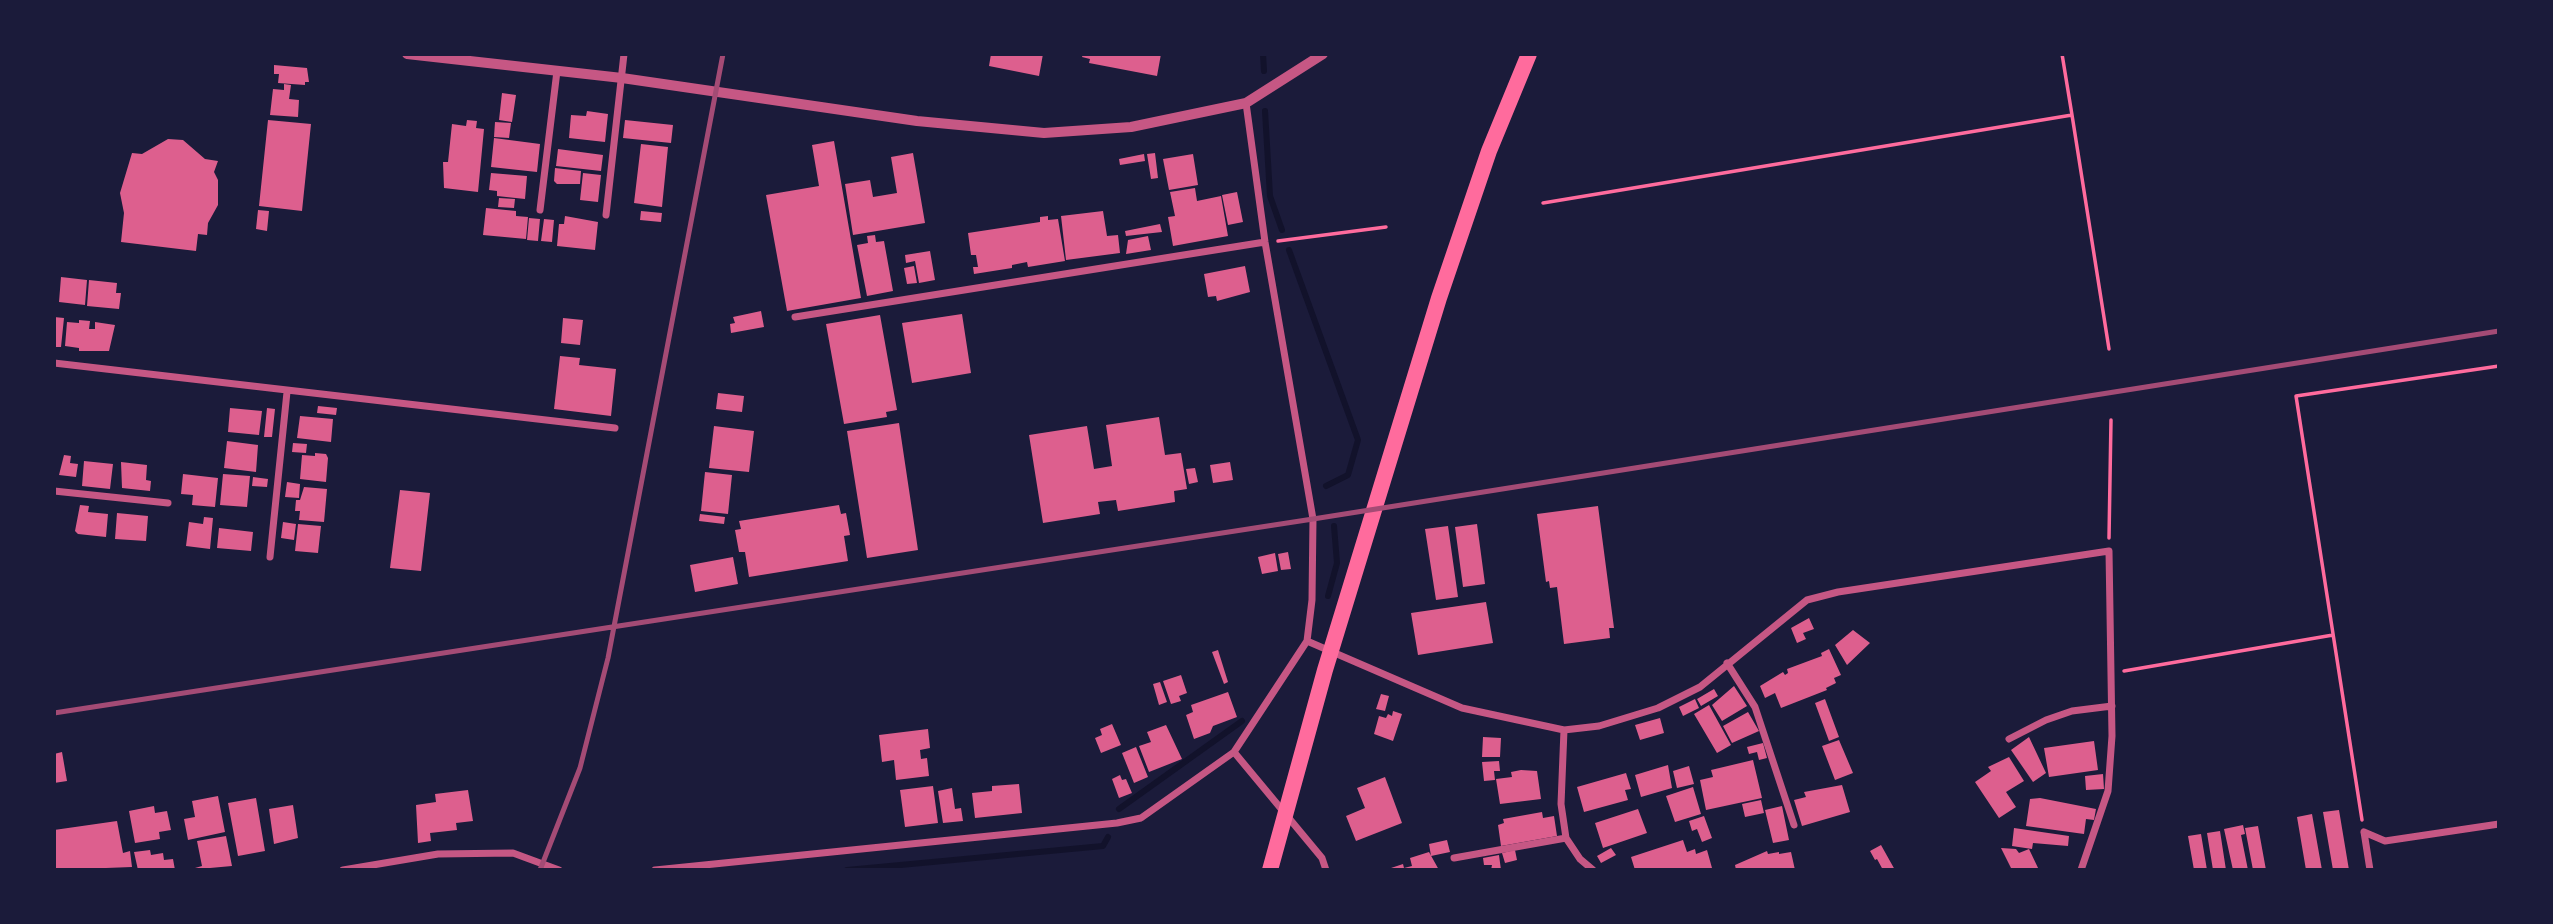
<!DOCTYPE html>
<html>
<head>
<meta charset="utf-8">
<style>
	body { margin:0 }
	#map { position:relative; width:2553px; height:924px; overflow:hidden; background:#1b1b3a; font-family:Rubik,sans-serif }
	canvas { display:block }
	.frame { position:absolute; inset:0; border:56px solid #1b1b3a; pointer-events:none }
</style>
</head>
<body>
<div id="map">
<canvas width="2553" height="924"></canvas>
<div class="frame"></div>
</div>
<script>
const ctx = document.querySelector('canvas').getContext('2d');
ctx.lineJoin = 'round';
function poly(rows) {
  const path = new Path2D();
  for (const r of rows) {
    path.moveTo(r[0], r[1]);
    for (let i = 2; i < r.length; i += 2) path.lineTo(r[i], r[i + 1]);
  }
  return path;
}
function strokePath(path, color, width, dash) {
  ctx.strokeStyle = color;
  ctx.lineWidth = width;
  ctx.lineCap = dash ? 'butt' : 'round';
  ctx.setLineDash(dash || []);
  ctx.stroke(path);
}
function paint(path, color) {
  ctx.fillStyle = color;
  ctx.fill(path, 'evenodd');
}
const stream = poly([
	[1263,54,1264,71],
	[1265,111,1270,196,1282,230],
	[1289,250,1358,440,1348,475,1326,486],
	[1328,596,1337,563,1334,526],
	[1119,809,1242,721],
	[847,870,1103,846,1108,837]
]);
const building = poly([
	[991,54,1043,54,1039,76,989,66],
	[1083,54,1161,54,1157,76,1089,63,1090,59,1082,57],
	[274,65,307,68,309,82,305,82,305,85,278,83,279,74,274,74],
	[284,84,291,85,289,99,299,100,298,117,270,115,273,89,284,90],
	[502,93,516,95,512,122,499,120],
	[587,111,608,114,605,142,569,138,571,115,586,116],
	[268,120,311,124,302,211,259,206],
	[467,120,477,121,476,128,484,129,478,192,444,188,443,162,448,162,452,124,466,126],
	[625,120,673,125,671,143,623,138],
	[495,122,511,123,509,138,494,137],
	[494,138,540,144,537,172,491,167],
	[168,139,183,140,205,159,218,161,214,172,218,180,218,205,208,223,207,235,198,234,196,251,121,242,124,213,120,193,132,153,142,154],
	[834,141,861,298,787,311,766,195,819,186,812,145],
	[641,144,668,147,662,207,634,203],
	[558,149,603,155,601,171,556,166],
	[913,153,925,223,853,235,845,184,870,180,873,197,897,193,891,157],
	[1155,153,1158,178,1151,179,1147,154],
	[1144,154,1145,161,1120,165,1119,159],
	[1193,154,1198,185,1169,190,1163,159],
	[555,168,581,171,580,184,557,184,554,181],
	[491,173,527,176,525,199,497,196,497,191,489,190],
	[583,173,601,175,598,202,580,200],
	[1195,188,1197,201,1221,196,1228,236,1173,246,1168,217,1175,216,1170,192],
	[1237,192,1243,222,1228,225,1222,195],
	[499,198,515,199,514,208,498,207],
	[486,208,516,211,516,216,528,217,526,239,483,235],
	[258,210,269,211,267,231,256,229],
	[641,211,662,213,661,222,640,220],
	[1103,211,1107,236,1118,235,1120,253,1066,260,1061,216],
	[565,216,598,222,595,250,557,246,559,224,564,224],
	[1048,216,1048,220,1058,219,1065,261,1028,267,1027,262,1012,265,1012,268,974,274,973,267,978,267,976,255,971,255,968,233,1040,222,1040,217],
	[529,218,540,219,538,241,527,240],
	[544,219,554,220,552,242,541,241],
	[1160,224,1162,232,1126,236,1125,231],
	[875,235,876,242,884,241,893,291,867,296,857,245,868,243,867,236],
	[1148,236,1151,250,1126,254,1128,240],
	[930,251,935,280,919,283,915,261,906,263,905,255],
	[914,266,917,283,907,284,904,268],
	[1245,266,1250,292,1217,301,1216,296,1208,297,1204,274],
	[61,277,87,280,85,305,59,302],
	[89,280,117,283,116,293,121,293,119,309,87,306],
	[761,311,764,327,731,333,730,324,735,323,733,317],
	[962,314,971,373,912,383,902,323],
	[880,315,897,410,886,412,887,417,844,424,826,324],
	[54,317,64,318,61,347,54,347],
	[563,318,583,320,580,345,561,343],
	[79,320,90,321,89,329,95,329,95,322,115,325,109,351,79,351,79,348,65,346,67,322,79,323],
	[560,356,580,358,579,365,616,369,611,416,554,409],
	[718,393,744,396,742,412,716,409],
	[318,406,337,408,336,415,317,413],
	[230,408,262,411,259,435,228,432],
	[267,408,275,409,272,437,264,437],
	[300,416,333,419,331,442,297,438],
	[1159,417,1165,455,1181,453,1187,489,1174,491,1175,502,1118,511,1116,500,1098,502,1100,514,1043,523,1029,435,1087,426,1094,469,1112,466,1106,425],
	[899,423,918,550,867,558,847,431],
	[714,426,754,431,749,472,709,468],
	[227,441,258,445,256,472,224,468],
	[293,443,307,444,306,453,292,452],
	[315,453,326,454,328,458,326,482,300,479,302,455,315,456],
	[64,455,71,456,70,463,78,464,76,477,59,475],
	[84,461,113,464,110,489,82,486],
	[121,462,147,465,146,480,151,481,150,491,122,488],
	[1230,462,1233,480,1213,483,1210,465],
	[1195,468,1198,482,1189,484,1186,469],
	[705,472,732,475,728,514,701,511],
	[183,474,218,478,215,507,192,505,193,495,181,494],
	[223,474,250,476,247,507,220,505],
	[253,477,268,479,267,487,252,486],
	[287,482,300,484,299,498,285,497],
	[304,487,327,489,324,522,299,520,300,511,295,511,296,500,300,500],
	[400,490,430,493,421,571,390,568],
	[80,505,89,506,88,512,108,514,106,537,78,534,75,531],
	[839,505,841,514,846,513,850,535,844,536,848,561,749,577,745,552,739,552,735,530,741,529,739,521],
	[1598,506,1614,628,1609,628,1610,638,1564,644,1557,587,1550,588,1549,581,1546,582,1537,514],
	[117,513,148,516,146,541,115,539],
	[700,514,725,517,724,524,699,521],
	[204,517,213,518,210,549,186,546,189,522,203,524],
	[283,522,296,524,294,540,281,538],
	[298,524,321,526,318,553,295,551],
	[1477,524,1485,584,1463,587,1455,527],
	[1448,526,1458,597,1436,600,1425,529],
	[219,528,253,532,251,551,217,548],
	[1288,552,1291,569,1281,570,1278,554],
	[1275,553,1278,571,1262,574,1258,557],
	[733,557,738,584,695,592,690,565],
	[1486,602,1493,643,1418,655,1411,613],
	[1809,618,1814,629,1803,633,1806,639,1797,643,1791,628],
	[1853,630,1870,643,1847,665,1835,645],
	[1829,649,1841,675,1834,678,1836,683,1826,688,1827,690,1781,708,1775,693,1765,698,1760,686,1783,672,1785,675,1788,673,1787,669,1822,656,1821,653],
	[1218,650,1228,682,1224,684,1212,652],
	[1181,675,1187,693,1179,696,1181,701,1171,704,1163,681],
	[1160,682,1167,702,1159,705,1153,684],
	[1734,686,1747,706,1722,721,1712,705],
	[1714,689,1718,696,1701,706,1697,699],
	[1228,692,1237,717,1213,726,1210,733,1194,739,1186,715,1193,712,1191,705],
	[1381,694,1389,696,1385,711,1376,709],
	[1695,699,1699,708,1683,716,1679,707],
	[1825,699,1839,737,1829,741,1815,703],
	[1709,705,1731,745,1717,753,1694,714],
	[1393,711,1402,714,1393,741,1374,734,1379,716,1386,718,1388,714,1392,716],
	[1748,712,1759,731,1732,743,1723,726],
	[1660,718,1664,733,1640,740,1635,725],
	[1112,724,1121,745,1101,753,1095,738,1102,735,1100,729],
	[1166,725,1182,759,1149,772,1139,746,1151,742,1147,732],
	[928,729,930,748,920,750,921,759,927,758,929,776,896,780,894,760,882,762,879,735],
	[1483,737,1501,738,1500,757,1482,757],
	[2029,737,2046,773,2033,782,2011,750],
	[1839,740,1853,773,1835,780,1822,746],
	[2094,741,2098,770,2049,777,2044,748],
	[1763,743,1767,758,1759,760,1757,752,1749,754,1747,747],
	[1136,747,1148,777,1134,783,1122,753],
	[62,752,67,781,54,783,54,754],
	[2009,757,2024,781,2006,792,2016,807,1999,818,1975,782,1991,771,1988,767],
	[1753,760,1762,798,1706,810,1700,780,1713,777,1711,770],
	[1499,761,1500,771,1494,771,1495,780,1484,781,1482,762],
	[1668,765,1672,788,1641,797,1635,775],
	[1689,766,1694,784,1677,788,1673,771],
	[1521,770,1537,771,1541,799,1500,804,1496,779,1512,777,1511,772],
	[1626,773,1631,789,1625,790,1628,800,1584,812,1577,787],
	[2103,774,2104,789,2086,790,2085,776],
	[1120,775,1122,780,1126,779,1132,793,1119,798,1112,779],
	[1385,777,1402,823,1356,841,1346,816,1365,808,1357,788],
	[1019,784,1022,813,975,818,972,793,992,791,992,786],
	[1842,785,1850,812,1802,826,1794,800,1806,797,1804,792],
	[933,786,938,823,905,827,900,790],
	[1693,787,1701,814,1675,822,1666,796],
	[952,788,955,809,961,808,963,821,943,823,938,791],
	[468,790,473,821,456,823,457,830,430,833,431,841,418,843,416,805,436,802,435,794],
	[218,796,225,832,188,840,184,819,195,817,192,801],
	[256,798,265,851,238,856,228,803],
	[2040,798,2096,809,2094,820,2086,819,2084,834,2026,826,2030,799],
	[1761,800,1764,813,1745,817,1742,804],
	[293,805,298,838,274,844,269,809],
	[154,806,155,813,167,811,171,830,159,832,160,839,135,843,129,811],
	[1782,806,1789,840,1773,843,1765,810],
	[1638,809,1647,833,1603,848,1595,823],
	[2339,810,2349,870,2333,870,2323,812],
	[1542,812,1543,818,1554,816,1557,836,1501,846,1498,825,1504,823,1503,819],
	[2312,814,2322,870,2306,870,2297,817],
	[1704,816,1712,838,1702,842,1697,829,1692,831,1689,821],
	[117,821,123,853,130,851,132,867,54,870,54,830],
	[2243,825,2245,834,2241,835,2248,870,2233,870,2224,829],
	[2258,826,2266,870,2253,870,2245,828],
	[2014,828,2069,836,2068,846,2033,843,2032,849,2012,846],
	[2220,831,2226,870,2213,870,2207,833],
	[2201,834,2207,870,2194,870,2188,836],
	[226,836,232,866,188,870,202,866,197,841],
	[1447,840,1450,852,1431,856,1429,844],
	[1683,840,1687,852,1695,849,1696,854,1707,850,1712,868,1635,870,1631,857],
	[1881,845,1895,870,1883,870,1877,859,1875,860,1870,851],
	[1611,848,1616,855,1601,863,1597,856],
	[2001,848,2016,849,2019,853,2029,849,2039,870,2012,870],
	[150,850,151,855,163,853,164,860,173,859,175,870,138,870,134,852],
	[1515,850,1517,860,1505,863,1502,853],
	[1767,851,1768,854,1779,852,1779,854,1791,852,1795,870,1736,870,1735,865],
	[1429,852,1439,870,1385,870,1403,864,1404,868,1412,866,1410,858],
	[1499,855,1501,870,1491,870,1492,865,1484,865,1483,858]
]);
const path = poly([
	[2062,54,2072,115],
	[1543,203,2072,115,2109,349],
	[1278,241,1386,227],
	[2109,538,2111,420],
	[2124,671,2333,635],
	[2362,820,2296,396,2499,366]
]);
const minor = poly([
	[540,210,557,71],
	[606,215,624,54],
	[795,317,1265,242],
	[54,363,615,428],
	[54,491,168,503],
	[270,557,287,392],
	[1307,641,1462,708,1564,730,1599,726,1658,708,1700,687,1807,600,1838,592,2109,551,2112,736,2108,791,2081,870],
	[1727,663,1755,707,1794,825],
	[1564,730,1561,804,1566,838,1580,859,1593,870],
	[2009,739,2046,720,2072,711,2112,706],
	[1234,752,1322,858,1326,870],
	[2364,832,2385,841,2499,824],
	[2364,832,2370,870],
	[1454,858,1566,838],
	[343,870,438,854,513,853,559,870],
	[655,870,1117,823,1141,818,1234,752,1307,641,1312,600,1313,519,1265,242,1246,103]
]);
const tertiary = poly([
	[407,54,622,78,917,121,1044,133,1131,127,1246,103,1323,54]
]);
const motorway = poly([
	[1270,870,1325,670,1439,298,1489,151,1529,54]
]);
const rail = poly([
	[54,713,1313,519,2499,331],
	[540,870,580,768,608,658,723,54]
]);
strokePath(stream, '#12122b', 6);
paint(building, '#dd5f8e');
strokePath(path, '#ff6b9d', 3.5);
strokePath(minor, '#c65784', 7);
strokePath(tertiary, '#c65784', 10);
strokePath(motorway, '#ff6b9d', 16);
strokePath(rail, '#a44b75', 5);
</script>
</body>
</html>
